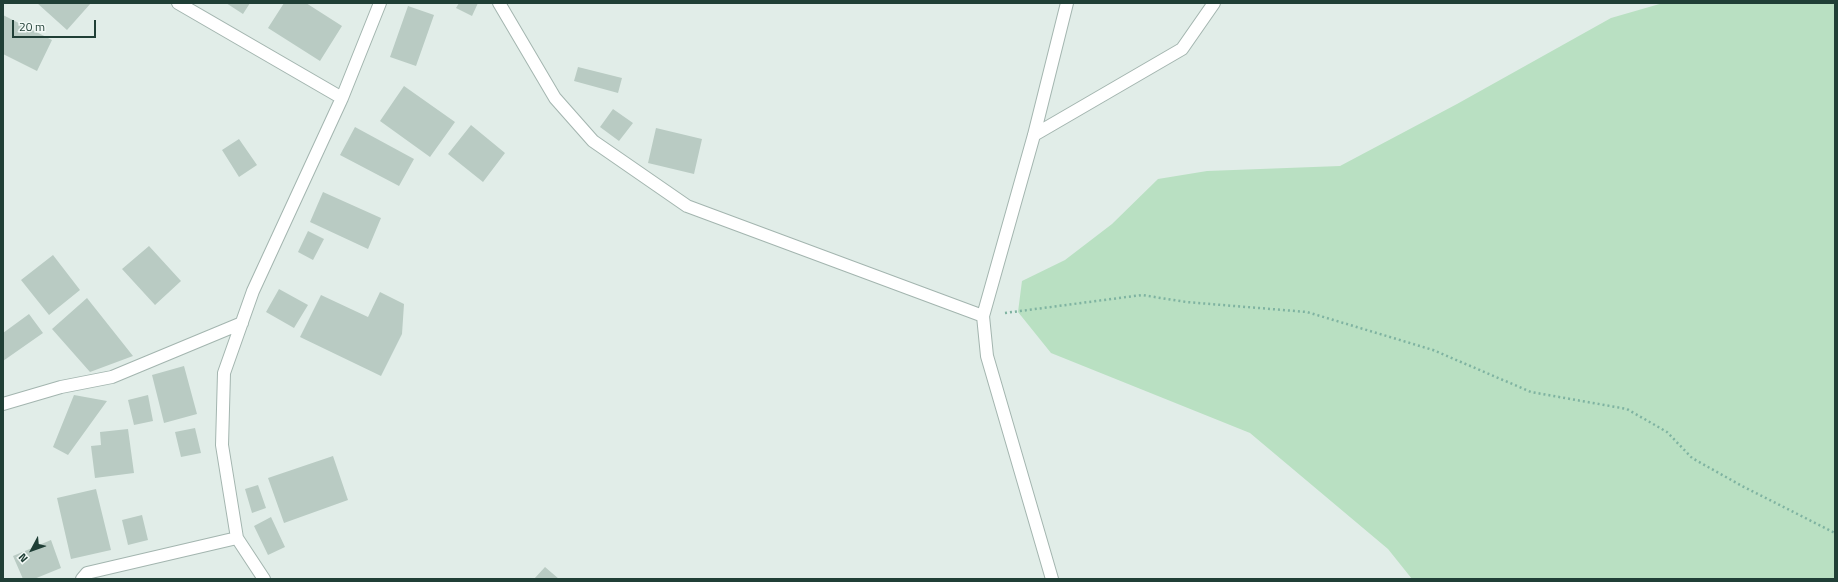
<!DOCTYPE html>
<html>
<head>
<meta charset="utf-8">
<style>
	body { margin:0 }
	#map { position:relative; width:1838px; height:582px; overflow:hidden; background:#e1ede8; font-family:"Titillium Web",sans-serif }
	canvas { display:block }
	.frame { position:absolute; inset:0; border:4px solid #203f36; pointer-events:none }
	.north { position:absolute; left:12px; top:530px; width:40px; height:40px; -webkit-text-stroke:3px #f2f9f6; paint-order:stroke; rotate:229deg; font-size:11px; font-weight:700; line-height:16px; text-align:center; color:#203f36 }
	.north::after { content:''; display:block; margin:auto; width:14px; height:18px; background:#203f36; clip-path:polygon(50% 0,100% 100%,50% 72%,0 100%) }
	.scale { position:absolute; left:12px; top:20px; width:84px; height:18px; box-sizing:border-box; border:2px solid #203f36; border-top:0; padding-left:5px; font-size:12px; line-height:14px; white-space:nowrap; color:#203f36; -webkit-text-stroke:3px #f2f9f6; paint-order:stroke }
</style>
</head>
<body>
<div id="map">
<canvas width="1838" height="582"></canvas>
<div class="frame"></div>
<div class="north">N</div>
<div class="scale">20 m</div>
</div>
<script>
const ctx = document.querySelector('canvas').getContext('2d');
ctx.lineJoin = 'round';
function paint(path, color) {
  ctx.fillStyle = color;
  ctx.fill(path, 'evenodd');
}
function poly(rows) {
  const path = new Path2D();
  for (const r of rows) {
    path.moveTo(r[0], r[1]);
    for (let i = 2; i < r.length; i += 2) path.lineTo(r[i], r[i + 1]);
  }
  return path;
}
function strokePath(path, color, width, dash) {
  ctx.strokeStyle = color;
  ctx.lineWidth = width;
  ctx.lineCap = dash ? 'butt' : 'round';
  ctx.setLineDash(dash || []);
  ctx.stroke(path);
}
const green = poly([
	[1663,3,1835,3,1835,579,1412,579,1388,549,1250,433,1051,353,1018,312,1022,281,1065,260,1112,224,1158,179,1207,171,1340,166,1457,104,1611,18]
]);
const building = poly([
	[37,3,91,3,67,30],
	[226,3,250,3,243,14],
	[284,3,306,3,342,26,320,61,268,28],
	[459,3,478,3,472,16,456,8],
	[408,6,434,15,416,66,390,57],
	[3,15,52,40,37,71,3,54],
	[578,67,622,78,618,93,574,81],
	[404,86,455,122,430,157,380,121],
	[613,109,633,123,619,141,600,127],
	[471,125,505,153,483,182,448,154],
	[355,127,414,159,399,186,340,155],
	[656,128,702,139,694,174,648,163],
	[239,139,257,165,239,177,222,150],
	[323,192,381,218,368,249,310,222],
	[308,231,324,239,313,260,298,252],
	[149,246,181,281,155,305,122,269],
	[53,255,80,290,49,315,21,280],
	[279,289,308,305,294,328,266,312],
	[380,292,404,304,402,334,381,376,300,337,321,295,368,317],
	[87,298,133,356,90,372,52,329],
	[29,314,43,333,3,361,3,333],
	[184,366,197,414,164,423,152,375],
	[74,395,107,401,68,455,53,447],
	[148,395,153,421,134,425,128,400],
	[195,428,201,453,181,457,175,432],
	[128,429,134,473,95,478,91,446,101,445,100,432],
	[333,456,348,500,284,523,268,478],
	[258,485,266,508,252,513,245,489],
	[96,489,111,550,71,559,57,498],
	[142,515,148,540,128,545,122,520],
	[271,517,285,547,268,555,254,526],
	[51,540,61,568,34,579,23,579,13,556],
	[545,567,559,579,534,579]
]);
const path = poly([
	[1005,313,1142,295,1186,302,1307,312,1433,350,1531,392,1627,409,1667,432,1692,458,1742,486,1835,533]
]);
const minor = poly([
	[178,3,342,98],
	[499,3,555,98,593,141,687,206,983,316],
	[1034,135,1182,49,1214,3],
	[3,404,61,387,112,377,242,323],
	[82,579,87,573,237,538],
	[264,579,237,538,222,445,224,373,253,291,342,98,380,3],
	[1052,579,987,356,983,316,1034,135,1067,3]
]);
paint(green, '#b9e0c2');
paint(building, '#b9cbc3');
strokePath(minor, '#a3b5af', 14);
strokePath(path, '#7fb3a1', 2.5, [2, 3]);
strokePath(minor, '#fff', 12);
</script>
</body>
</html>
